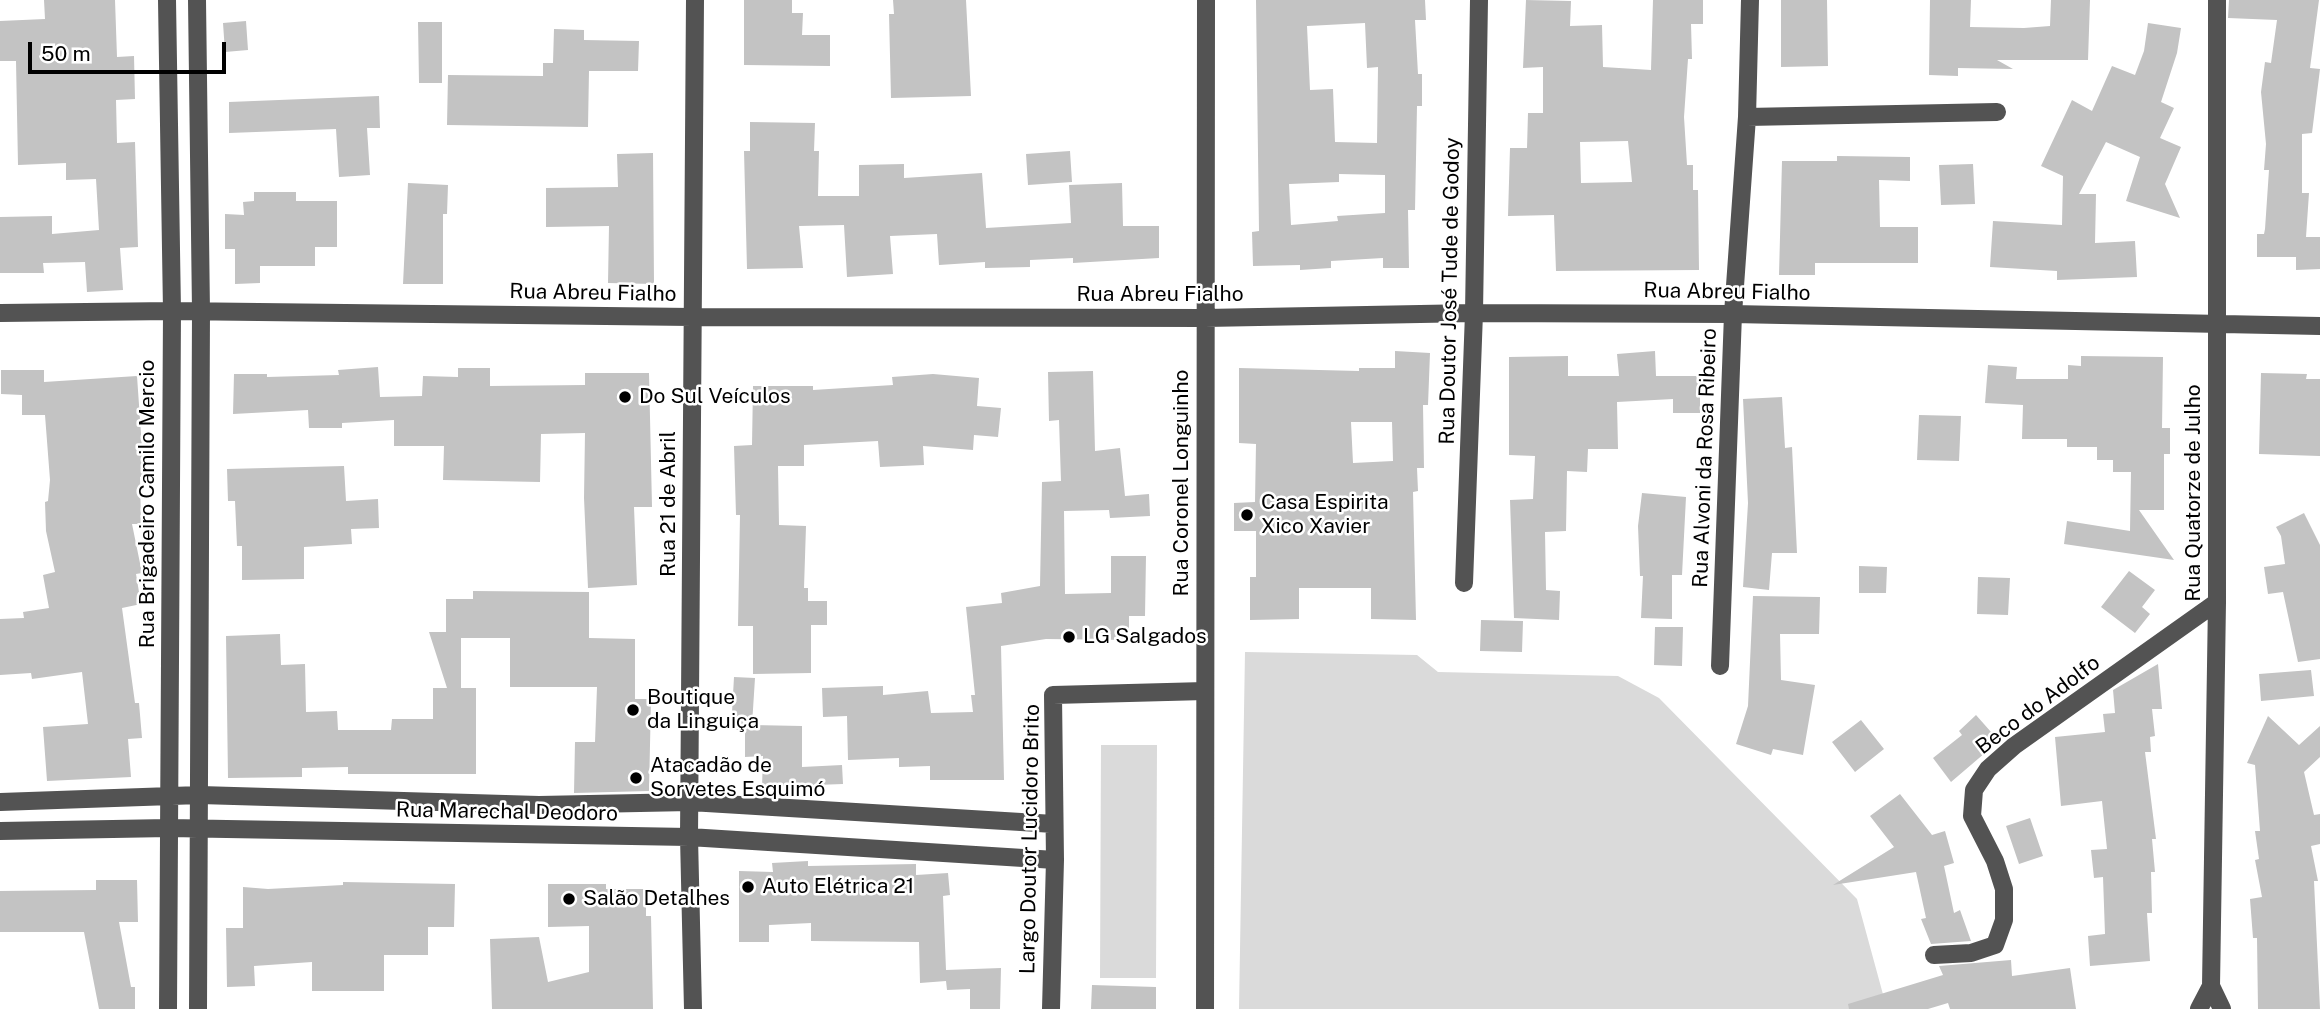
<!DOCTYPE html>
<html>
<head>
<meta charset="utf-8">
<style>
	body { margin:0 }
	#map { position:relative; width:2320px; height:1009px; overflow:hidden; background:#fff; font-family:"Public Sans",sans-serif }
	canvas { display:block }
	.scale { position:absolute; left:28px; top:42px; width:198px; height:32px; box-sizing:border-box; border:4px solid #000; border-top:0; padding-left:9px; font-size:21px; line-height:24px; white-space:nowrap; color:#000; -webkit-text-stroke:5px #fff; paint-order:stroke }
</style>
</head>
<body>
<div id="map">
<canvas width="2320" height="1009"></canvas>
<div class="scale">50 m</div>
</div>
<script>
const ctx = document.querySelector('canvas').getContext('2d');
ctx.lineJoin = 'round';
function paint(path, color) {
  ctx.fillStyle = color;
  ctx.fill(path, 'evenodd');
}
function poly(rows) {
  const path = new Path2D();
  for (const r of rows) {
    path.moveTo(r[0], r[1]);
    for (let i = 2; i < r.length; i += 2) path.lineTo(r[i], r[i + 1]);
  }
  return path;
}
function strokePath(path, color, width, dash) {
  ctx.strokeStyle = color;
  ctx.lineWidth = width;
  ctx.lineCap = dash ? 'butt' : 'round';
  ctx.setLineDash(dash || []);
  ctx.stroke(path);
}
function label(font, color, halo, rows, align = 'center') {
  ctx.font = font + ' "Public Sans",sans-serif';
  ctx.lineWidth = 5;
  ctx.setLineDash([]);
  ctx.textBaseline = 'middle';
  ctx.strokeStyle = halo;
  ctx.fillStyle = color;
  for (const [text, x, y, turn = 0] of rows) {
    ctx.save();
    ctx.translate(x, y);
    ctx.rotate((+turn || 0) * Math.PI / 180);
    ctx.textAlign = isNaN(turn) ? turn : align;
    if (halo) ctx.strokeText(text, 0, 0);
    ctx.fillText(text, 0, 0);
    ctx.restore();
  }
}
const green = poly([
	[1245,652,1417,655,1438,672,1618,676,1659,698,1857,899,1887,1009,1239,1009],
	[1101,745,1157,745,1156,978,1100,978]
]);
const building = poly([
	[44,0,115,0,117,57,134,56,135,99,116,100,117,143,135,142,138,247,120,248,123,290,87,292,85,262,43,263,44,273,0,273,0,217,52,216,52,234,99,230,96,179,66,180,66,163,18,165,16,61,0,61,0,21,45,19],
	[744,0,792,0,792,13,803,13,802,35,830,35,830,66,744,65],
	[893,0,966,0,971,96,891,98,889,14,894,14],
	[1256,0,1425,0,1426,20,1415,20,1418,74,1422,74,1422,106,1417,106,1415,210,1408,210,1409,268,1383,268,1383,258,1331,261,1331,268,1300,270,1300,265,1253,266,1252,232,1259,231],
	[1365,23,1367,68,1378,67,1377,143,1335,142,1333,89,1310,90,1307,26],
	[1339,174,1385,175,1385,213,1337,216,1338,221,1291,225,1289,184,1339,182],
	[1526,0,1571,1,1570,26,1602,25,1603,67,1651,70,1653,0,1703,0,1703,24,1691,24,1692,59,1688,59,1684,117,1687,165,1693,165,1693,190,1698,190,1699,270,1556,271,1554,215,1508,216,1510,148,1527,148,1528,113,1543,113,1543,67,1523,68],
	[1628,141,1632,182,1581,183,1580,142],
	[1781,0,1827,0,1828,66,1781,67],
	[1930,0,1971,0,1970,27,2024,28,2050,26,2051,0,2090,0,2088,60,1997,60,2013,69,1958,68,1958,76,1929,75],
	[2229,0,2319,0,2310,68,2320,69,2312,133,2302,134,2302,193,2309,193,2306,237,2320,237,2320,269,2296,270,2296,257,2257,257,2257,234,2264,234,2265,229,2269,170,2264,170,2266,144,2261,92,2265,62,2271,63,2277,20,2228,18],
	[246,21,248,50,225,52,223,23],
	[418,22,442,22,442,83,419,83],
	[2148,23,2181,28,2177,53,2161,102,2174,108,2160,138,2181,147,2165,184,2180,218,2126,201,2140,157,2106,142,2079,194,2096,194,2095,243,2135,241,2137,277,2057,280,2057,271,1990,267,1993,221,2062,225,2063,176,2041,166,2072,100,2092,111,2112,66,2135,75,2144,51],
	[554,29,584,30,584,40,639,41,638,71,589,71,588,127,447,125,448,75,543,76,543,63,553,63],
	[379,96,380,128,367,128,370,175,339,177,336,129,229,133,229,102],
	[750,122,815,123,814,151,819,151,818,196,859,196,859,165,904,164,904,178,982,173,986,228,1071,223,1069,185,1122,183,1123,226,1159,226,1159,258,1073,263,1073,258,1030,260,1030,267,985,268,985,262,939,265,937,234,890,236,893,274,847,277,844,225,799,226,803,268,747,269,744,151,750,151],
	[1070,151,1072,182,1028,185,1026,154],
	[653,153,654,284,608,283,609,226,546,227,546,188,618,187,617,154],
	[1837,156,1910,157,1910,181,1879,180,1880,227,1918,227,1918,263,1815,263,1815,275,1779,275,1782,161,1837,161],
	[1973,164,1975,204,1941,205,1939,165],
	[408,183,448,185,447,214,443,214,443,284,403,284],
	[254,192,296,192,296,201,337,201,337,247,315,247,315,266,260,266,260,283,235,284,235,249,225,249,225,214,244,215,243,202,254,201],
	[1395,351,1430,353,1428,405,1423,405,1424,468,1417,468,1418,491,1413,492,1416,620,1371,619,1371,588,1299,588,1299,619,1250,620,1250,577,1256,577,1256,531,1234,531,1234,503,1255,502,1256,444,1239,443,1239,368,1359,371,1359,368,1395,368],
	[1351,422,1392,422,1393,461,1353,463],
	[1655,351,1656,376,1700,376,1700,413,1673,413,1673,399,1617,402,1618,449,1588,449,1587,472,1567,471,1566,531,1545,532,1546,590,1560,591,1559,620,1514,618,1510,500,1533,499,1535,456,1509,455,1509,357,1568,356,1568,376,1619,376,1617,354],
	[2081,356,2163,357,2162,428,2170,428,2170,454,2164,454,2164,510,2139,510,2174,560,2064,544,2067,521,2130,531,2131,472,2113,472,2113,460,2097,460,2097,447,2067,447,2067,439,2022,439,2023,405,1985,403,1988,365,2017,367,2016,379,2068,379,2068,365,2081,366],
	[378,367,380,397,422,396,423,376,458,377,458,368,490,368,490,386,585,385,585,373,649,373,652,507,634,507,637,585,588,588,584,498,585,433,541,434,540,482,443,480,444,446,394,446,394,420,342,423,342,428,309,428,308,410,233,414,234,374,267,374,267,377,339,375,338,370],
	[1,370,44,370,44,382,137,376,144,477,140,477,141,524,132,524,142,573,136,574,141,604,122,608,135,703,139,703,142,738,128,739,131,777,47,781,43,727,88,724,82,672,32,679,31,673,0,675,0,619,24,618,23,612,49,608,43,575,55,572,46,531,45,502,48,501,50,480,45,415,22,415,22,395,1,394],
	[1093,371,1095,451,1120,448,1125,496,1149,494,1150,516,1110,518,1109,510,1064,511,1065,594,1111,593,1111,556,1146,556,1145,616,1129,616,1129,640,1046,639,1001,646,1004,780,930,780,930,766,899,767,899,758,848,760,847,716,823,717,822,688,883,686,883,695,928,691,931,713,973,712,971,695,975,695,966,607,1002,603,1001,593,1040,586,1042,482,1061,481,1059,420,1049,421,1048,372],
	[2261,373,2307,374,2306,379,2320,379,2320,456,2259,454],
	[933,374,979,378,977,406,1001,408,998,437,974,435,973,450,923,446,924,465,880,467,878,441,804,445,804,466,778,466,779,525,806,526,804,588,808,588,808,601,827,601,827,625,811,625,811,673,753,674,753,626,738,626,740,515,736,515,734,446,752,445,753,386,813,386,813,390,893,385,892,377],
	[1782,397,1785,448,1792,447,1797,553,1772,553,1769,590,1743,587,1748,503,1743,399],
	[1919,415,1961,416,1959,461,1917,460],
	[344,466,346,501,378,499,379,528,351,529,352,544,304,547,304,579,242,580,242,546,237,546,235,501,228,501,227,469],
	[1642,493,1686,497,1682,575,1672,575,1672,619,1641,618,1643,576,1640,576,1638,526],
	[2304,513,2320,545,2320,659,2298,662,2283,592,2268,594,2264,567,2285,564,2281,536,2276,527],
	[1859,566,1887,567,1886,593,1859,593],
	[2129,571,2155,590,2142,607,2150,614,2135,633,2101,607],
	[1978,577,2010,578,2008,615,1977,614],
	[473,591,589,592,589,638,635,639,635,699,651,699,649,791,574,793,575,742,595,742,597,687,510,687,510,638,461,638,461,688,476,688,476,774,348,774,348,767,302,768,302,777,228,778,226,636,280,634,281,665,305,664,306,712,337,711,338,730,391,730,392,719,433,719,433,688,447,688,429,632,446,632,446,599,473,599],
	[1753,596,1820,597,1819,634,1780,634,1781,680,1815,685,1803,755,1773,749,1771,755,1736,744,1748,706],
	[1481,620,1523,621,1522,652,1480,651],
	[1655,627,1683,627,1682,666,1654,665],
	[2158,664,2162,709,2152,709,2155,736,2150,737,2151,752,2145,752,2156,839,2152,839,2155,872,2151,872,2152,913,2147,913,2150,961,2090,966,2088,936,2105,934,2103,877,2094,878,2091,850,2107,849,2102,801,2061,806,2055,737,2105,732,2103,714,2115,713,2113,690],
	[2311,670,2314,696,2261,701,2259,674],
	[734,677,755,678,752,725,802,726,802,767,842,765,843,784,762,787,763,756,745,757,745,730,731,730],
	[1976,715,1999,741,1951,782,1933,758,1962,735,1959,731],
	[2268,716,2299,745,2320,726,2320,757,2304,772,2314,815,2320,814,2320,844,2311,846,2318,881,2314,881,2320,1009,2258,1009,2257,938,2253,938,2250,899,2262,897,2255,860,2259,859,2255,831,2260,831,2255,765,2247,763],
	[1861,720,1884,749,1855,772,1832,742],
	[1900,794,1932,835,1945,831,1954,863,1944,866,1954,913,1960,910,1971,941,1931,944,1921,919,1926,918,1916,872,1833,885,1894,847,1870,816],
	[2030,818,2043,856,2019,864,2006,826],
	[808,861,808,866,916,864,916,875,948,873,950,895,943,896,946,970,1001,968,1000,1009,970,1009,970,989,947,990,946,981,920,983,919,942,811,941,811,923,769,925,769,942,739,942,739,871,773,872,772,863],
	[96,880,137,880,138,922,119,922,131,987,135,987,135,1009,99,1009,84,932,0,932,0,891,96,890],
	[343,882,455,884,454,927,428,927,428,955,384,955,384,991,312,991,312,962,254,966,255,986,227,987,226,928,243,928,243,887,268,889,343,885],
	[548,884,606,884,606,889,646,889,646,916,651,916,653,1009,492,1009,490,939,539,937,548,982,589,972,589,926,548,927],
	[2011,960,2012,976,2070,968,2076,1009,1950,1009,1948,1003,1928,1009,1849,1009,1848,1004,1943,975,1939,966],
	[1092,985,1156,987,1156,1009,1091,1009]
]);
const minor = poly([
	[167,0,172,311,168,1009],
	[197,0,201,311,198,1009],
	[1747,117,1997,112],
	[0,313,172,311,692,317,1205,318,1474,313,1733,314,2320,326],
	[1464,583,1474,313,1479,0],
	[1720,666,1733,314,1747,117,1750,0],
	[0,802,200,795,539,805,690,802,1054,824],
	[0,831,169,828,689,837,1055,860],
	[1934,955,1971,953,1995,945,2004,920,2004,889,1995,861,1972,816,1974,790,1988,769,2014,746,2217,602],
	[2211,986,2222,1009],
	[693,1009,689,837,695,0],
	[1051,1009,1055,860,1053,695,1205,691],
	[1205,1009,1206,0],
	[2199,1009,2211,986,2217,602,2217,0]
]);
const markers = [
	[625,397,7,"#000"],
	[1247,515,7,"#000"],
	[1069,637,7,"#000"],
	[633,710,7,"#000"],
	[636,778,7,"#000"],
	[748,887,7,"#000"],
	[569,899,7,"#000"]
];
const streetNames = [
	["Rua Doutor José Tude de Godoy",1450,291,-89],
	["Rua Abreu Fialho",1727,292,1],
	["Rua Abreu Fialho",593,293,1],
	["Rua Abreu Fialho",1160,295],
	["Rua Alvoni da Rosa Ribeiro",1705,458,-88],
	["Rua Coronel Longuinho",1182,483,-90],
	["Rua Quatorze de Julho",2194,493,-90],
	["Rua Brigadeiro Camilo Mercio",148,504,-90],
	["Rua 21 de Abril",669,504,-90],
	["Beco do Adolfo",2038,705,-37],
	["Rua Marechal Deodoro",507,812,1],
	["Largo Doutor Lucidoro Brito",1030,839,-89]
];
const poiNames = [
	["Do Sul Veículos",639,397],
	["Casa Espirita",1261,503],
	["Xico Xavier",1261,527],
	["LG Salgados",1083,637],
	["Boutique",647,698],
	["da Linguiça",647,722],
	["Atacadão de",650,766],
	["Sorvetes Esquimó",650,790],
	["Auto Elétrica 21",762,887],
	["Salão Detalhes",583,899]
];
paint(green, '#dadada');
paint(building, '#c3c3c3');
strokePath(minor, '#535353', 18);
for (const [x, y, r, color] of markers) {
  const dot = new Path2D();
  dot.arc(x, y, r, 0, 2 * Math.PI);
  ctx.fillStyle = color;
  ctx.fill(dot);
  strokePath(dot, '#fff', 2.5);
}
label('21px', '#000', '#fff', streetNames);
label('21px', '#000', '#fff', poiNames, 'left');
</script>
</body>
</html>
